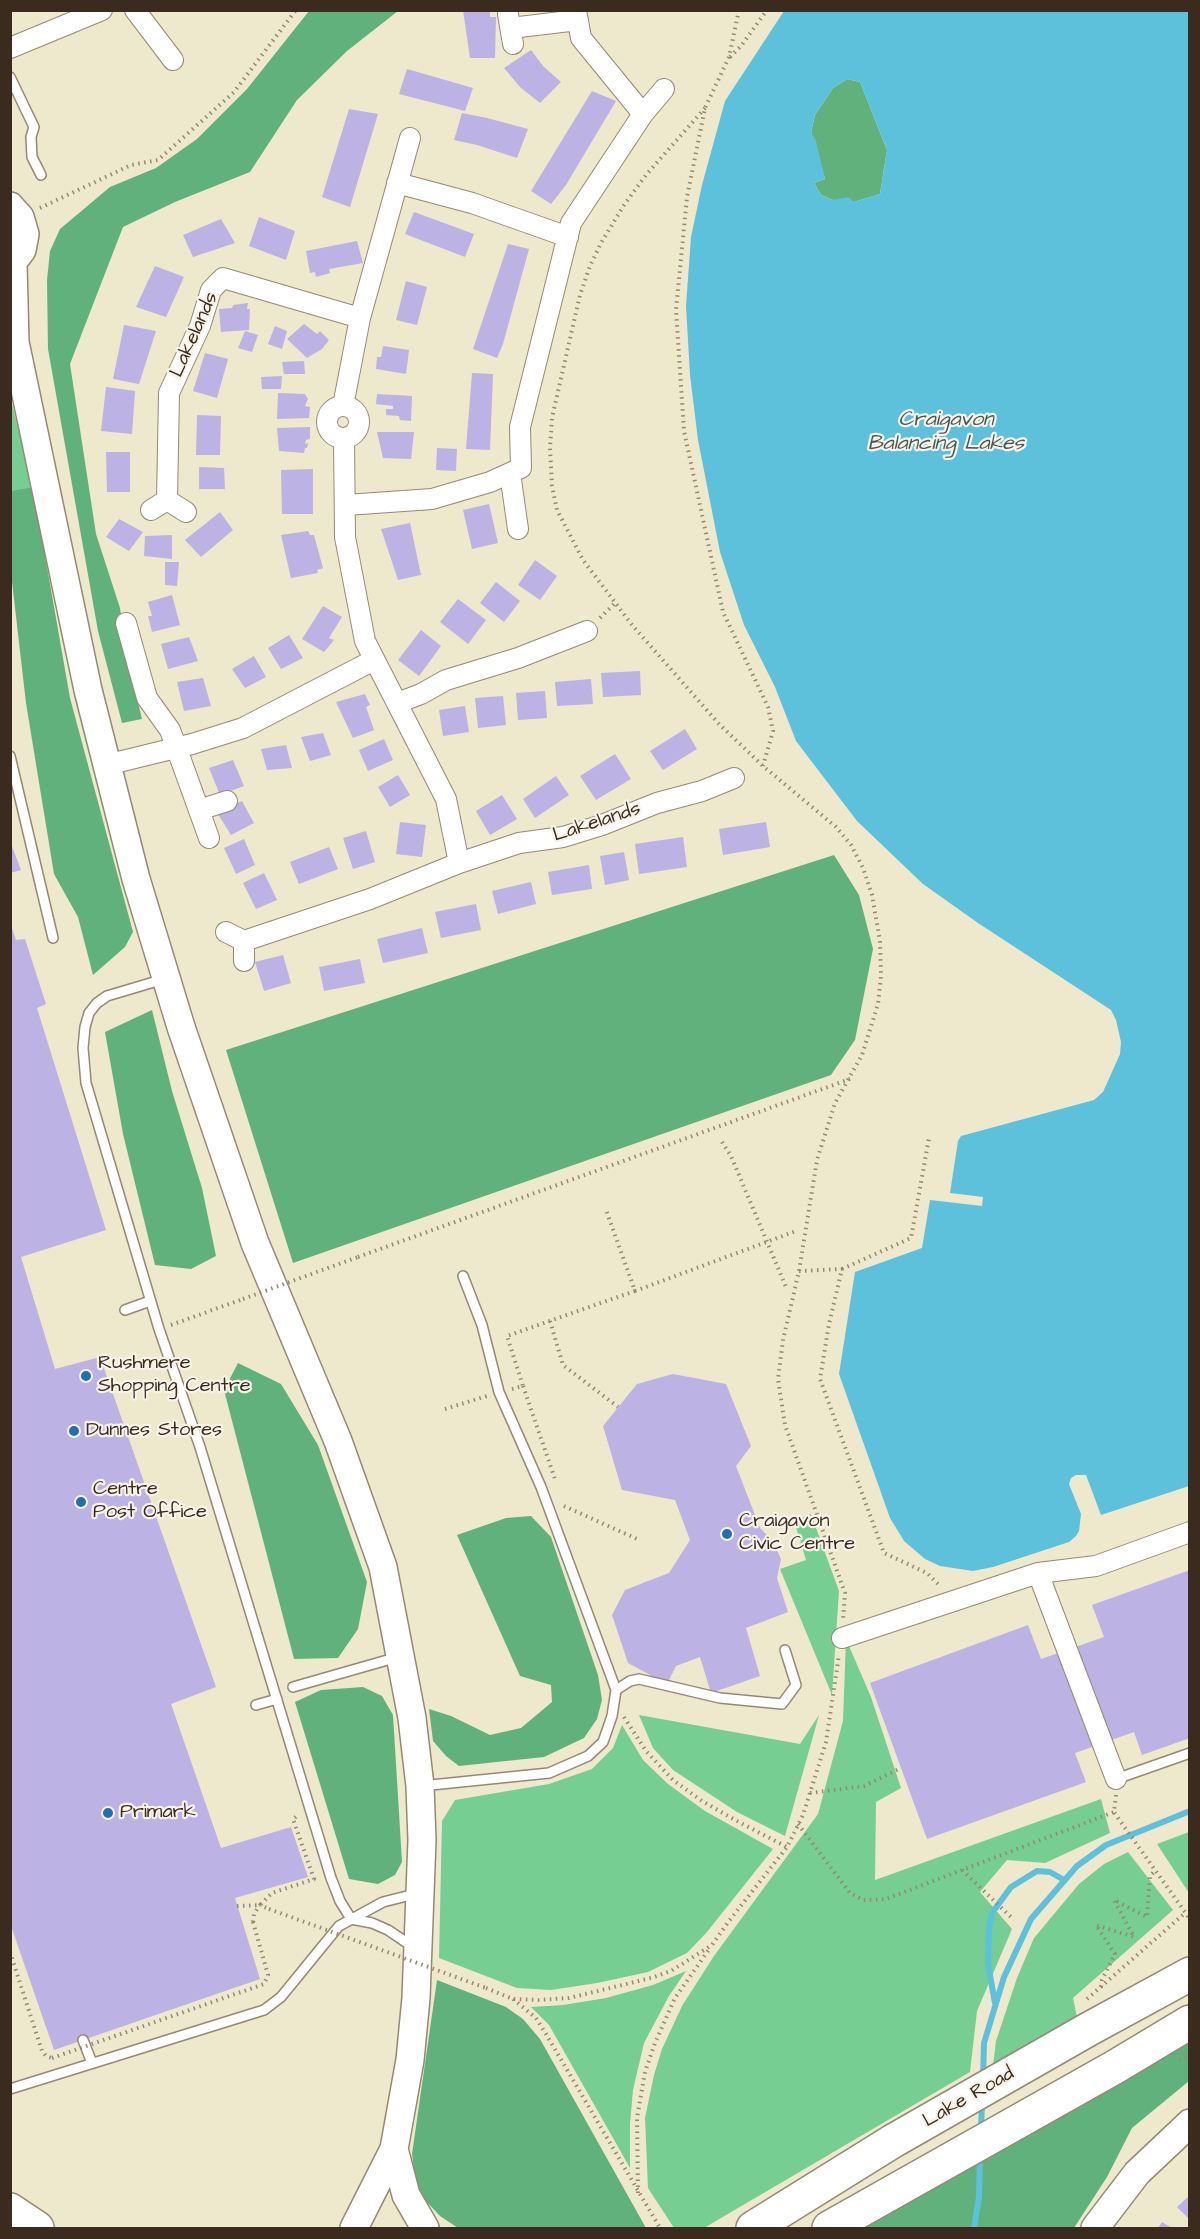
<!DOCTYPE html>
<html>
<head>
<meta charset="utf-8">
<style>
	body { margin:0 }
	#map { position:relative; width:1200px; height:2239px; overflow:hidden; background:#eee8cd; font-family:"Architects Daughter",sans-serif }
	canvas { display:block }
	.frame { position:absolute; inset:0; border:12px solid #3b2a1e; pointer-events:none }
</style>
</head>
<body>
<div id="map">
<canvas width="1200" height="2239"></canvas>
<div class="frame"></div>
</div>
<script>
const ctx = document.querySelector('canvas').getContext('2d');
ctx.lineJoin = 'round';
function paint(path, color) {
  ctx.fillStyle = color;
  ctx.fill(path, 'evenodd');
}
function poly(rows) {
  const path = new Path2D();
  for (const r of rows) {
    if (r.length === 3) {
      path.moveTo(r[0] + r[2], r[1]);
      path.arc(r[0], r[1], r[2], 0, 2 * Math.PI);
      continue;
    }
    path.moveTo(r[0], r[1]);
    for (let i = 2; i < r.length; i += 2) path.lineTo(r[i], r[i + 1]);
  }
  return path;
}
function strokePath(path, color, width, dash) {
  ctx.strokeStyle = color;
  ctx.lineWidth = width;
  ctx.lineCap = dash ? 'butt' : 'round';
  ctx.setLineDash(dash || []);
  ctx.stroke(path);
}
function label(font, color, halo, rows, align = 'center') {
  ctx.font = font + ' "Architects Daughter",sans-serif';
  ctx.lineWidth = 4.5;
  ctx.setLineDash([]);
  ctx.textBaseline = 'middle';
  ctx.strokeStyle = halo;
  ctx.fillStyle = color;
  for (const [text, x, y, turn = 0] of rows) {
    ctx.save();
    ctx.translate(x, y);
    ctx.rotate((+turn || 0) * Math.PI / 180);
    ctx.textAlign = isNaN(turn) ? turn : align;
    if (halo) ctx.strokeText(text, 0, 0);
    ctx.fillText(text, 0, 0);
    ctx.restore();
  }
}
const green = poly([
	[10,396,33,487,11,491,10,491],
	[811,1514,839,1591,832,1695,780,1569,806,1560,794,1521],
	[846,1639,871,1697,901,1788,876,1802,875,1880,1101,1799,1110,1833,1045,1863,1007,1860,980,1892,1012,1929,977,2011,970,2072,704,2228,674,2228,648,2188,645,2118,654,2075,662,2049,682,2006,714,1956,818,1814,843,1721],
	[639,1715,800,1744,819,1715,785,1836,737,1812,673,1770,653,1748],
	[622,1725,643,1760,668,1784,705,1811,773,1849,707,1932,687,1953,648,1972,597,1983,551,1990,517,1988,439,1958,442,1821,455,1800,549,1784,592,1769,613,1748],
	[1189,1832,1190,1832,1189,1893,1157,1844],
	[1128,1852,1173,1910,1073,1998,1077,2017,992,2074,996,2041,1017,1978,1034,1938,1079,1884,1104,1864],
	[686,1971,669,1996,644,2043,633,2090,630,2124,630,2168,549,2025,531,2007,563,2005,606,1998,653,1985]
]);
const forest = poly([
	[309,11,398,11,347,51,297,100,250,172,175,202,123,227,70,364,96,534,120,608,129,666,142,719,122,723,98,631,48,349,47,280,50,251,60,229,110,187,156,168,197,139,247,89],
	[847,79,860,82,887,150,880,194,854,202,833,200,821,195,814,183,825,179,811,132,815,115,833,88],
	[33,487,70,698,133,932,125,947,93,975,78,917,54,874,26,703,11,573,10,491],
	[834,855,859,895,873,949,855,1040,831,1075,293,1263,226,1050],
	[152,1010,172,1091,202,1188,216,1256,191,1269,155,1265,123,1134,105,1032],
	[238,1363,281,1384,318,1445,367,1582,358,1629,338,1658,294,1659,224,1390],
	[531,1516,551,1537,598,1675,602,1700,597,1719,584,1738,544,1757,459,1766,446,1756,433,1741,429,1709,451,1716,490,1735,521,1728,552,1702,551,1685,520,1676,457,1535,506,1518],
	[363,1687,382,1696,393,1715,402,1862,395,1875,378,1884,349,1879,295,1702,321,1690],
	[437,1980,506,2007,523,2019,540,2039,646,2228,458,2228,440,2216,425,2200,415,2179,412,2154],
	[1189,2041,1189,2081,1132,2128,1107,2177,1074,2228,864,2228,866,2221]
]);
const water = poly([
	[784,11,1189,11,1189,1486,1101,1515,1086,1475,1076,1475,1071,1478,1069,1484,1081,1514,1079,1531,1076,1536,1069,1542,993,1567,973,1571,940,1566,925,1559,904,1541,890,1518,839,1374,855,1272,922,1248,930,1200,982,1206,983,1197,950,1193,958,1141,961,1136,1094,1100,1103,1092,1120,1054,1121,1042,1116,1020,1111,1010,978,923,923,884,857,821,796,741,775,687,744,625,720,552,698,440,690,375,686,306,691,237,702,185,725,101],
	[847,79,860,82,887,150,880,194,854,202,848,197,833,200,821,195,814,183,825,179,816,141,811,132,815,115,833,88]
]);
const stream = poly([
	[995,2003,988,1964,989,1929,992,1913,1011,1887,1037,1871,1050,1872,1064,1880],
	[983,2078,984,2043,1004,1977,1031,1919,1077,1866,1106,1845,1190,1811],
	[981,2129,982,2103],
	[974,2228,979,2197,980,2154]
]);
const building = poly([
	[463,10,490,10,490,17,496,17,495,58,470,58],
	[531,50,543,66,561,82,540,103,520,87,504,68],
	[407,69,473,88,465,111,399,94],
	[592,91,616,101,566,185,551,204,531,191],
	[349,109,378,114,350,207,322,197],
	[462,113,487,118,528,129,517,158,477,145,454,140],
	[414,212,474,234,465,257,405,234],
	[259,217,295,231,286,260,249,246],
	[221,219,235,243,193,257,183,235],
	[357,241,363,263,329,269,330,273,316,277,315,272,310,273,306,251],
	[508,244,529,249,503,344,497,358,473,349],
	[155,266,184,277,166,317,136,307],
	[406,281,427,287,417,325,396,320],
	[248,303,247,309,250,309,249,330,221,332,219,309,232,308,233,305],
	[304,324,317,334,320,331,329,340,322,349,307,358,287,339],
	[124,325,156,331,139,384,113,379],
	[275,326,287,331,282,349,268,344],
	[245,331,258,335,252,352,238,348],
	[383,346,409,350,406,374,376,369,377,357,381,357],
	[205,353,228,359,217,398,193,391],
	[304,361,305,374,284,374,282,362],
	[472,373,493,374,490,450,466,449],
	[282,376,281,389,262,389,261,377],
	[106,387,135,391,132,434,101,431],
	[278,393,305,394,308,399,305,406,310,407,309,418,277,419],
	[377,394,412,396,411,421,400,420,399,416,386,415,386,409,393,409,393,406,376,404],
	[197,415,221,416,220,455,196,455],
	[310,427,310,439,306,440,305,444,308,443,307,448,305,448,304,453,279,451,277,428],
	[377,432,414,432,411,459,383,458],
	[437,448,457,449,456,471,436,470],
	[106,452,130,452,130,492,107,492],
	[199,467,224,468,225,489,199,489],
	[313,469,313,514,282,514,281,470],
	[489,504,498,543,472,549,463,510],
	[220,512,233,530,201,557,185,540],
	[119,519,143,532,129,551,106,537],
	[410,523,421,575,398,580,381,529],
	[308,531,310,535,314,535,323,568,317,570,318,573,291,578,281,535],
	[172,535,172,559,144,556,145,536],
	[535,560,557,576,540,600,518,585],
	[165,562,179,562,177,586,165,585],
	[496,582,520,601,504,622,480,603],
	[172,595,180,625,152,632,148,616,152,616,148,602],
	[458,599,486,620,468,644,440,622],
	[323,606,342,617,329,638,334,640,324,652,302,639],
	[421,630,441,646,419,676,398,660],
	[289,635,303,658,281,669,268,648],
	[189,637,198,661,168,669,161,644],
	[254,656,266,677,245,688,232,669],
	[640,671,641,695,603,697,601,673],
	[203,678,211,706,184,711,177,682],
	[591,679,593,704,557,706,555,682],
	[545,691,547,718,518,720,516,693],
	[365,694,370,705,366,707,374,730,353,738,336,702],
	[503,696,506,725,478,728,475,698],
	[465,706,469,732,443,736,439,710],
	[685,729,697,749,663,770,650,751],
	[323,733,331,755,310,761,301,737],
	[384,739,393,760,368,771,359,750],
	[286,745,292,768,267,770,261,749],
	[615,754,631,779,596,800,580,776],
	[233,760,244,786,220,795,209,768],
	[398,775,410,795,390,807,378,787],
	[556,776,569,795,535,818,523,799],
	[502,795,517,819,490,835,476,811],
	[242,801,254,823,231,835,216,811],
	[400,822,426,825,422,857,396,854],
	[766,822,770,847,723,855,719,829],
	[366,831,375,862,353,869,343,838],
	[683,837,687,867,639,874,635,844],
	[244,839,255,865,236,874,224,848],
	[10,841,21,870,10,873],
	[329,847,338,869,299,884,290,862],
	[624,852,629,880,605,885,600,856],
	[589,865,592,889,552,895,548,872],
	[264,873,277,900,256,909,243,883],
	[531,882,536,904,498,914,492,891],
	[476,904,481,930,441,938,435,912],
	[10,923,16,940,25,939,46,1004,37,1008,106,1230,21,1257,55,1369,100,1357,216,1687,171,1704,221,1848,291,1827,308,1877,235,1898,260,1979,54,2050,10,1923],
	[422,928,428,953,383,963,377,939],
	[283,955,291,983,264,991,255,962],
	[360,959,365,983,324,991,319,967],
	[673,1374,726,1384,751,1446,736,1466,760,1528,772,1540,781,1559,777,1578,788,1612,746,1628,760,1676,711,1693,700,1657,676,1666,667,1684,628,1663,612,1615,625,1590,669,1573,690,1540,675,1500,622,1490,603,1426,637,1384],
	[1190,1570,1190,1738,1142,1755,1134,1732,1075,1753,1086,1782,927,1839,870,1683,1028,1625,1041,1659,1104,1637,1092,1605],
	[1190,2195,1190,2220,1177,2207],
	[1162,2222,1172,2228,1158,2228]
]);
const path = poly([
	[739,10,729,57,705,108,687,197,676,310,684,431,723,612,768,707,773,731,763,766],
	[730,57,741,46,767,10],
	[705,108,646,175,624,205,601,243,590,266,580,295,552,418,550,448,552,486,557,510,583,560,632,625,719,724,763,766,836,827,851,845,863,868,872,895,880,941,881,976,878,1004,862,1055,835,1103,817,1160,799,1271,783,1340,778,1379,785,1425,845,1593,843,1620],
	[40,208,131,165,158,160,234,92,296,10],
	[600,618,615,603],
	[722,1142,731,1156,786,1287],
	[358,1257,850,1079],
	[842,1269,911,1238,929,1138],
	[799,1271,842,1269,829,1324,820,1379,884,1553,927,1573,941,1587],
	[635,1291,796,1231],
	[550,1321,563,1365,618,1407],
	[171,1325,243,1299],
	[523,1386,556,1482],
	[512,1389,523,1386,507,1336,635,1291,606,1210],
	[445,1409,487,1396],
	[564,1506,637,1539],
	[624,1717,646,1751,673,1780,702,1801,737,1821,787,1847],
	[810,1793,864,1786,899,1769],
	[1116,1795,1114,1812,1118,1818,1190,1919],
	[798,1824,850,1893,863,1900,886,1899,1114,1812],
	[962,1870,1014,1920],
	[237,1906,260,1905,272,1893,314,1879,293,1819,298,1815],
	[253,1922,254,1914,260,1905,269,1909],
	[10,1952,42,2051,46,2056,52,2058],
	[1101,1987,1102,1980,1115,1954,1096,1925,1134,1937,1114,1900,1147,1917,1150,1876,1156,1870],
	[486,1988,513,1999,538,2000,569,1998,651,1978,671,1971,712,1945,729,1921,787,1847,803,1815,826,1742,839,1655],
	[513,1999,536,2018,546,2034,660,2228],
	[1087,1999,1185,1913],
	[1179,2060,1190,2057],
	[638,2193,637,2118,645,2072,655,2043,675,1998,710,1948]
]);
const lane = poly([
	[10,77,34,127,31,137,32,157,41,175],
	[10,756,53,938],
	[164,979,107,996,97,1003,89,1013,85,1027,83,1048,86,1083,159,1329,200,1447,331,1878,340,1901,351,1919,372,1923,388,1930,413,1947],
	[125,1310,150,1301],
	[293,1687,398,1657],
	[616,1690,630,1681,639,1679,720,1698,782,1704,796,1685,785,1650],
	[256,1705,277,1699],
	[1116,1779,1190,1753],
	[421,1786,549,1773,588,1756,603,1742,612,1716,616,1690,541,1487,499,1392,482,1325,463,1276],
	[83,2040,92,2063],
	[10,2089,264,2010,281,1997,339,1926,383,1902,419,1893]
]);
const street = poly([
	[135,10,173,60],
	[576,10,581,38,643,114],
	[508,14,513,44],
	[511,28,578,20],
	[10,48,102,10],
	[397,183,472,203,568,237],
	[343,406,360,318,410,138],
	[343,422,16],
	[344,438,345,537,365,641,446,799,459,863],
	[510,473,518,529],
	[167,500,169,393,200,326,211,290,223,278,360,318],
	[346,505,432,499,490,482,521,468,520,427,571,223,643,114,664,89],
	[151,510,167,500,186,512],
	[126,623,147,698,170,730,209,838],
	[397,703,421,694,446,680,518,658,587,631],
	[106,765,192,744,243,728,374,660],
	[199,810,227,801],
	[226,932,244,941,244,961],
	[244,941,370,899,459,863,519,843,563,837,602,825,657,803,702,791,734,778],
	[1038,1573,1116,1779],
	[842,1638,1038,1573,1096,1566,1190,1532]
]);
const secondary = poly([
	[10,206,20,217,25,234,22,250,10,266],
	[13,264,15,342,88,690,136,879,181,1027,255,1243,338,1441,383,1567,412,1718,420,1786,422,1840,416,1998,410,2060,394,2149,354,2228],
	[394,2149,406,2195,425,2228],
	[1095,2228,1137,2173,1190,2123]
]);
const highway = poly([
	[10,2210,37,2228],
	[753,2228,893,2141,1089,2029,1190,1974],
	[829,2228,1115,2067,1190,2022]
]);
const pathBridge = poly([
	[243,1299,358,1257],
	[269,1909,486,1988],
	[52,2058,264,1984,268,1975,253,1922]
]);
const markers = [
	[86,1376,6,"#1f6fb2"],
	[74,1431,6,"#1f6fb2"],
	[81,1502,6,"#1f6fb2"],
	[727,1534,6,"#1f6fb2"],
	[108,1813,6,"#1f6fb2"]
];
const streetNames = [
	["Lakelands",195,335,-66],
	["Lakelands",597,823,-18],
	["Lake Road",969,2098,-30]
];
const poiNames = [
	["Rushmere",98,1364],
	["Shopping Centre",98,1387],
	["Dunnes Stores",86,1431],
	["Centre",93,1490],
	["Post Office",93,1513],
	["Craigavon",739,1522],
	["Civic Centre",739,1545],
	["Primark",120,1813]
];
const waterNames = [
	["Craigavon",946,421],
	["Balancing Lakes",946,445]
];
paint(green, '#77ce93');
paint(forest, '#61b17d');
paint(water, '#5dc1db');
strokePath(stream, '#5dc1db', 6);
paint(building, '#bcb2e4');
strokePath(lane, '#948976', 12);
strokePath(street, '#948976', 22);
strokePath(secondary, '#948976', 30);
strokePath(highway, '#948976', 36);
strokePath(path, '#948976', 4, [1.5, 4.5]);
strokePath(lane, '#fff', 9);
strokePath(street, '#fff', 20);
strokePath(secondary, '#fff', 27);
strokePath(highway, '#fff', 33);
strokePath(pathBridge, '#948976', 4, [1.5, 4.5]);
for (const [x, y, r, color] of markers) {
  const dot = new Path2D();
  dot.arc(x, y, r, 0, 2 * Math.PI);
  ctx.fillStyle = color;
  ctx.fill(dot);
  strokePath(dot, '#f7f3e8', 2);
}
label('20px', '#3b2a1e', '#f7f3e8', streetNames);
label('20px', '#3b2a1e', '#f7f3e8', poiNames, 'left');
label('italic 21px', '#455757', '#f7f3e8', waterNames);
</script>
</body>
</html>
